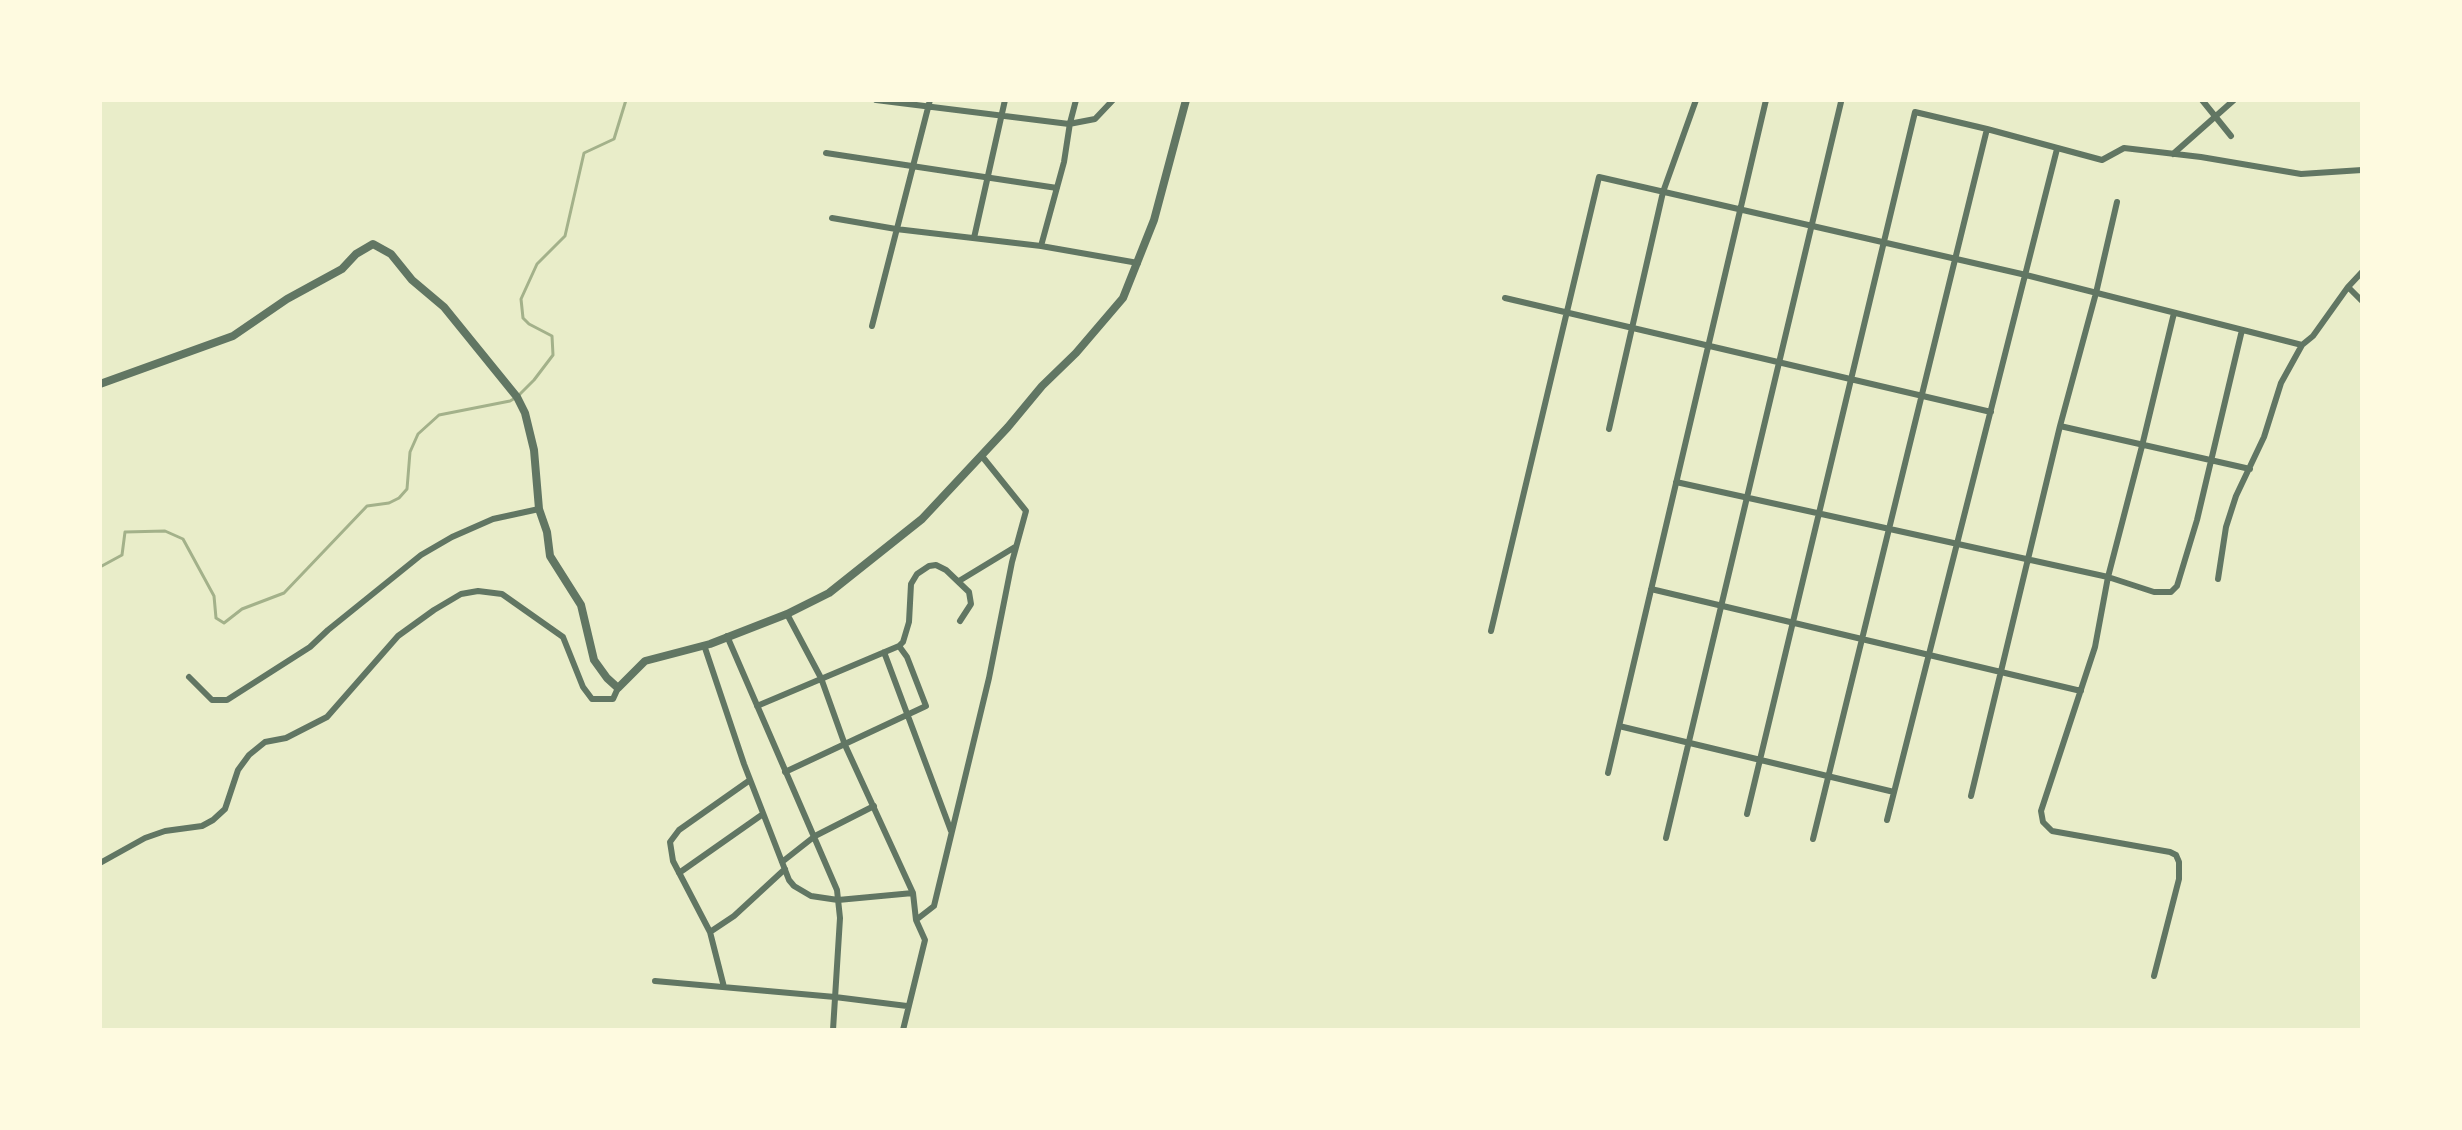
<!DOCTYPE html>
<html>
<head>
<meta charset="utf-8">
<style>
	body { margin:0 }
	#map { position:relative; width:2462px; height:1130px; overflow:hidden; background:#e9edc9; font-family:Karla,sans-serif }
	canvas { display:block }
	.frame { position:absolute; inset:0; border:102px solid #fefae0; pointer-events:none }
</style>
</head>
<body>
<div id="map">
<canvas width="2462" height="1130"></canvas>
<div class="frame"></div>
</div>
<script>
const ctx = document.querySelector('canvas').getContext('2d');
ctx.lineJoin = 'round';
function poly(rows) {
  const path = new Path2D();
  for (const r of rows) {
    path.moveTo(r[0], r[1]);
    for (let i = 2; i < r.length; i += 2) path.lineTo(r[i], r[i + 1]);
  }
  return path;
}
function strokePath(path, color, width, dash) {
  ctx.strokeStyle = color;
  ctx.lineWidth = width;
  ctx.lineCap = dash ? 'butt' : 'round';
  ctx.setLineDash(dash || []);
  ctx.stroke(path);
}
const stream = poly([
	[100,567,122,555,125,532,165,531,183,539,214,596,216,618,224,623,242,609,284,593,367,506,389,503,399,498,407,489,410,452,418,434,439,415,510,401,517,397,534,380,553,355,552,336,529,324,523,318,521,299,537,264,565,236,584,153,614,139,626,100]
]);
const minor = poly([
	[876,100,1069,124,1095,119,1113,100],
	[2202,100,2231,136],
	[826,153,1057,188],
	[2173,154,2234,100],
	[832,218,896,229,1041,246,1138,263],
	[974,238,1005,100],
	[1041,246,1064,162,1070,123,1076,100],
	[2348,287,2362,301],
	[1505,298,1991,412],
	[872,326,930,100],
	[2060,426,2250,469],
	[1609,429,1663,192,1696,100],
	[1676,482,2108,577,2142,446,2174,313],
	[2218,579,2226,527,2236,496,2264,437,2281,383,2302,345,2313,336,2348,287,2362,272],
	[959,581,1015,547],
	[1651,589,2081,691],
	[787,614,821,678,845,745,913,893,916,920],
	[1491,631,1599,177,2026,275,2302,345],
	[727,636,837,890,840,918,833,1030],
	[704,645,744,764,789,880,794,886,811,896,838,900,913,893],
	[899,646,903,642,909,622,911,584,917,574,929,566,936,565,946,570,969,592,971,604,960,621],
	[884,652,951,831],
	[189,677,212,700,227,700,310,647,328,630,421,555,452,537,493,519,539,509],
	[757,706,899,646,907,657,926,706,785,772],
	[1619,726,1894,792],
	[1608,773,1766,100],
	[1971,796,2060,426,2096,293,2117,202],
	[1747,814,1915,112,1987,129,2102,160,2124,148,2201,157,2301,174,2362,170],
	[1887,820,2057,149],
	[1666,838,1841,102],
	[1813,839,1987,129],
	[782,862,815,836,874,806],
	[100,863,145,838,165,831,202,826,213,820,225,809,238,770,249,755,265,742,286,738,327,717,398,636,434,610,461,594,478,591,502,594,563,637,583,687,592,699,613,699,618,688],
	[679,873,763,814],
	[710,932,734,916,785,869],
	[2154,976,2179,879,2179,862,2176,855,2170,852,2052,831,2043,822,2041,811,2095,647,2108,577,2154,592,2171,592,2177,586,2197,520,2242,330],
	[655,981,835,997,907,1006],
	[724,987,710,932,673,861,670,842,679,830,750,780],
	[903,1030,925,940,916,920,934,906,989,678,1012,562,1026,511,981,455]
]);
const tertiary = poly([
	[100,384,233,336,287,299,342,269,356,254,373,244,391,254,412,280,444,307,517,397,525,413,534,450,539,509,547,532,550,556,581,605,594,660,607,678,618,688,645,661,710,644,787,614,829,593,922,519,1008,427,1042,386,1076,353,1123,298,1154,220,1186,100]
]);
strokePath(stream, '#a3b18a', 3);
strokePath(minor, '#617663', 6);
strokePath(tertiary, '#617663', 8);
</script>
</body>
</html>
